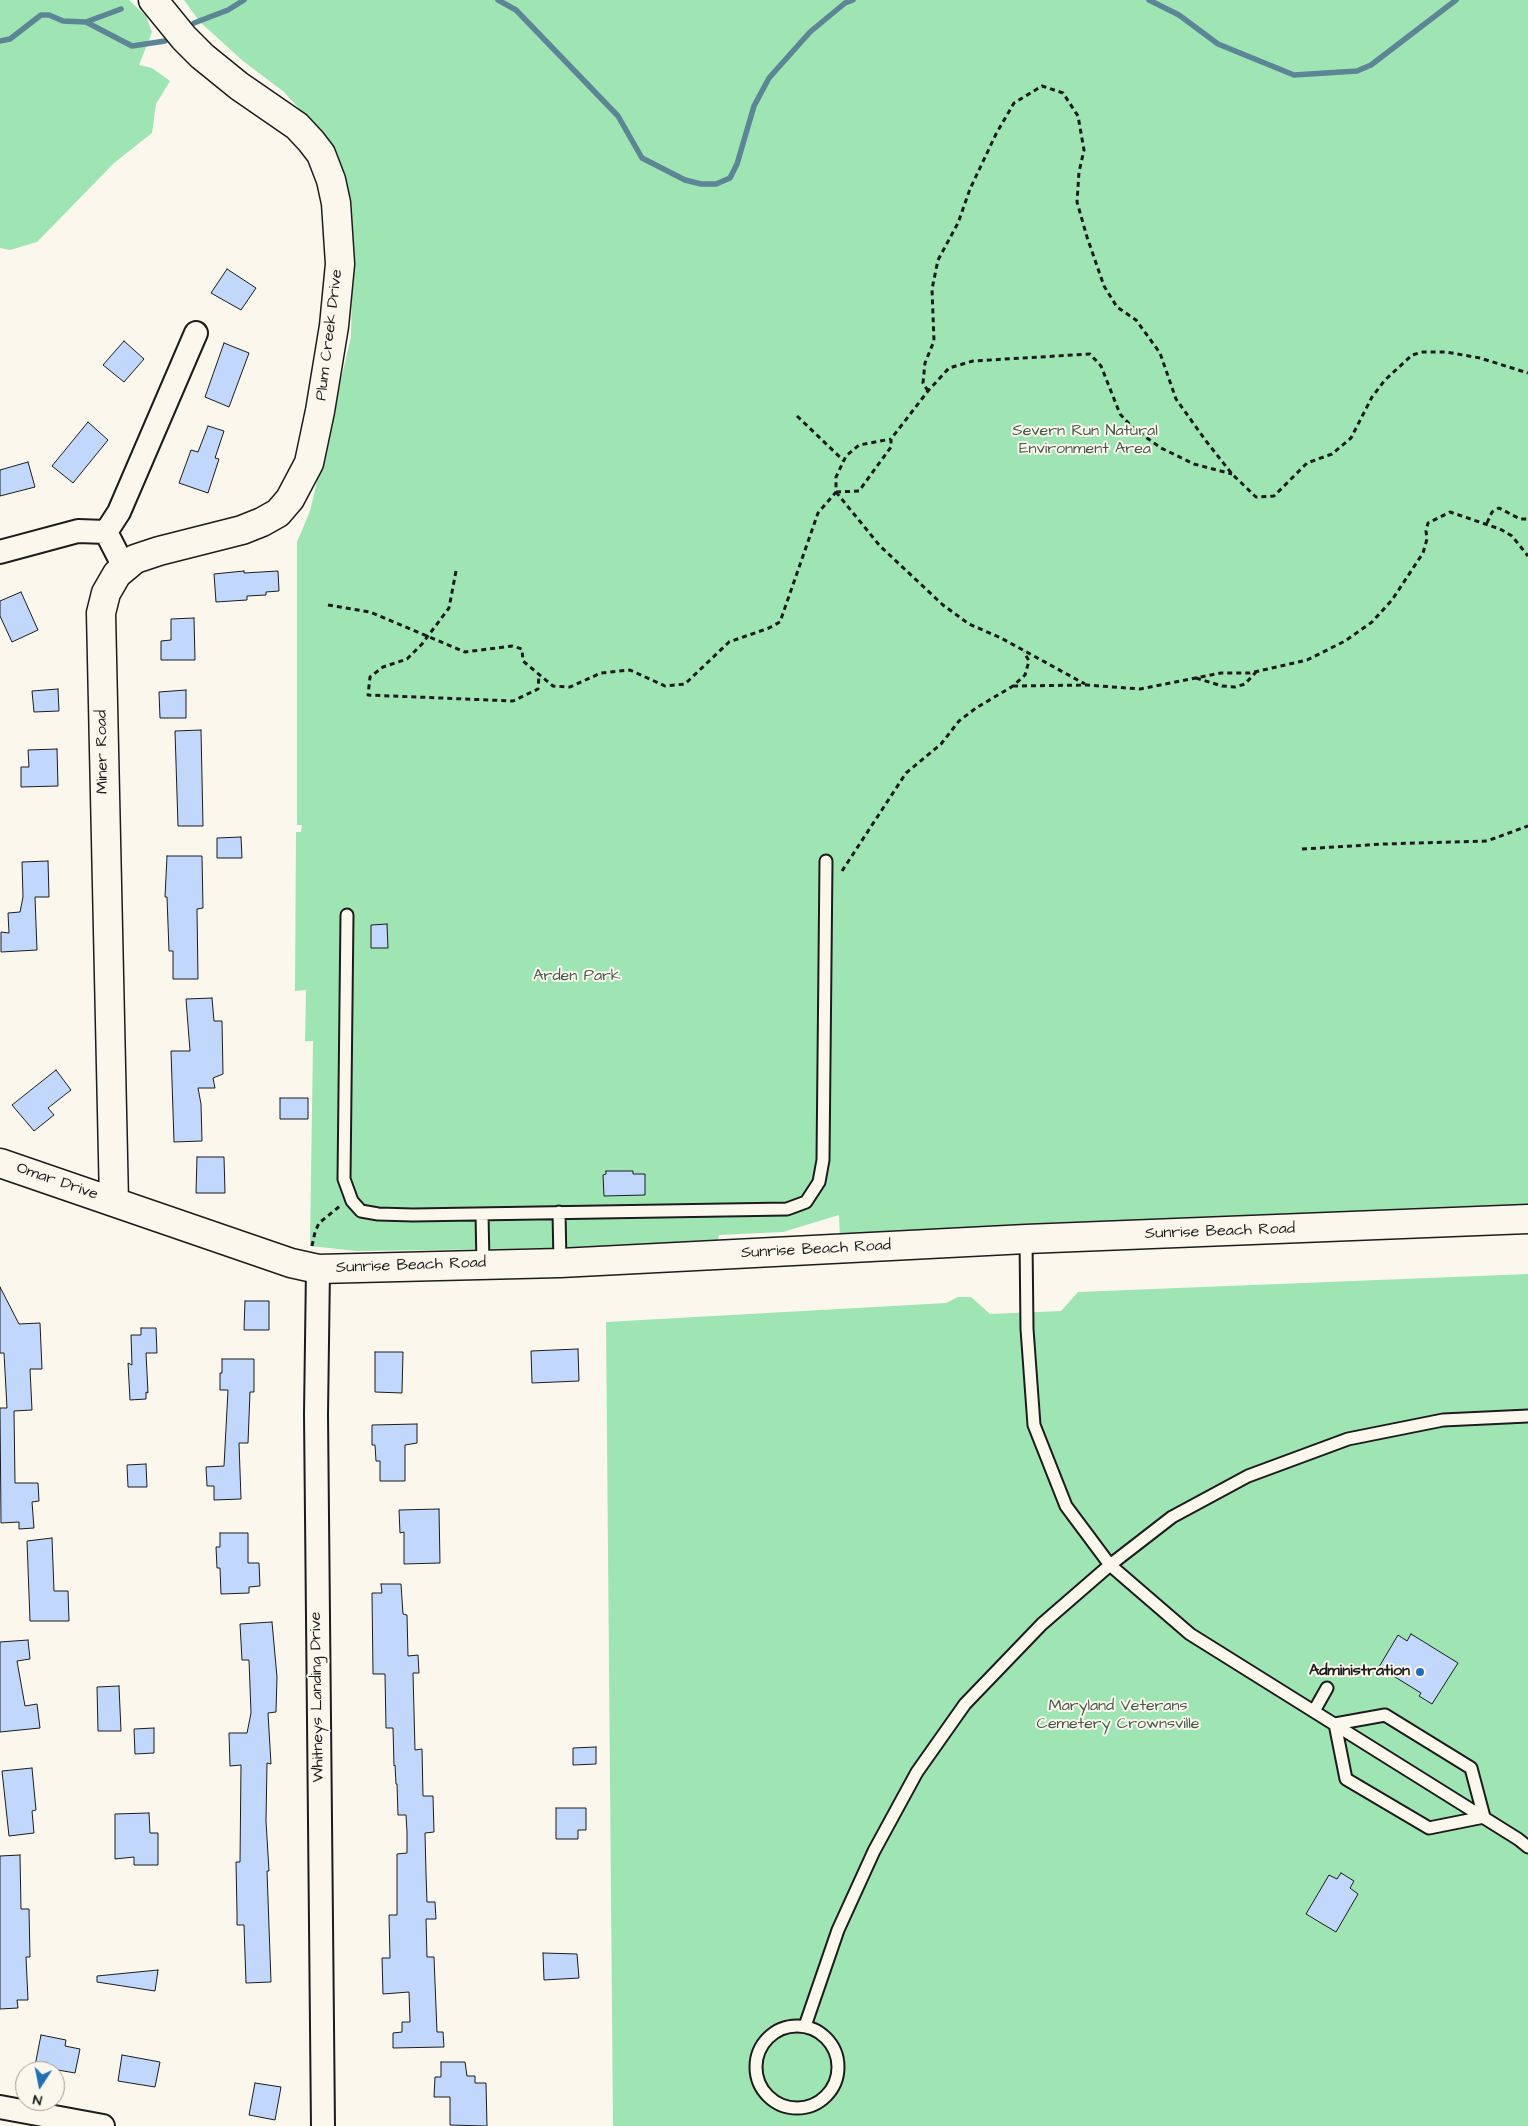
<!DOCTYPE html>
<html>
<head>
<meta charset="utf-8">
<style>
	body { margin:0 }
	#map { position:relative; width:1528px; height:2126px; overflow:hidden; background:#fbf7ec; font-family:"Architects Daughter",sans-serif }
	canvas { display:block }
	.north { position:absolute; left:15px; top:2061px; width:50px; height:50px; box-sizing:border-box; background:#fbf7ec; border:1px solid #a29f99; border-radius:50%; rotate:191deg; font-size:14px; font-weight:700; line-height:20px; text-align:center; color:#1c1c1c }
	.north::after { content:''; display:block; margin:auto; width:18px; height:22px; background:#1f6fb2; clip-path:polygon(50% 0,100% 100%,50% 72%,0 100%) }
</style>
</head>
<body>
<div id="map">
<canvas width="1528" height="2126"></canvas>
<div class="north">N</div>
</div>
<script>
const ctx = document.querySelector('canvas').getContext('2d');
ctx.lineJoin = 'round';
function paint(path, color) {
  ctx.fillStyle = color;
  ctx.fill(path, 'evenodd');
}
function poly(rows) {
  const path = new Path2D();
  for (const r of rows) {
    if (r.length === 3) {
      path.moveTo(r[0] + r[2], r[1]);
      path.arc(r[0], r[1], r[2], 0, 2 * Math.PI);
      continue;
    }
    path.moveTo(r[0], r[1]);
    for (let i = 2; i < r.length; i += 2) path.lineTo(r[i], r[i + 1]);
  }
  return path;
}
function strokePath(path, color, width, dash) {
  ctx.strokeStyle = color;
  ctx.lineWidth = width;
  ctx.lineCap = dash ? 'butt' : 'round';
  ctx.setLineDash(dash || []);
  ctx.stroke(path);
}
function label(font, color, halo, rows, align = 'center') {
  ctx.font = font + ' "Architects Daughter",sans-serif';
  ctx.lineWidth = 4;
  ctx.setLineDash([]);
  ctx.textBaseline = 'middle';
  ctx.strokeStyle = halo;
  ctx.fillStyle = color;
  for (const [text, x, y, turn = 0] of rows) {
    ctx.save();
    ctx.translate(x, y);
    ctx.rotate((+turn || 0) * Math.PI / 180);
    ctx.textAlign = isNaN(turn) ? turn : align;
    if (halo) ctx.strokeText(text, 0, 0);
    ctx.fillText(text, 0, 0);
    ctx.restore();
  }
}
const green = poly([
	[0,0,129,0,146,16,152,32,139,65,152,68,170,81,156,104,152,133,114,163,37,242,10,250,0,248],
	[184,0,1528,0,1528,1213,840,1241,839,1215,783,1232,719,1235,717,1246,357,1251,310,1246,313,1041,305,1041,306,990,295,991,296,832,301,832,302,825,297,825,297,542,310,511,351,337,353,227,343,170,332,145,284,92,243,61,200,22],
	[1528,1274,1528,2126,613,2126,606,1322,946,1303,958,1297,971,1297,990,1314,1061,1311,1078,1292]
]);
const stream = poly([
	[498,0,516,10,618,116,642,158,685,180,701,184,716,184,730,178,737,164,754,106,769,78,810,32,845,3,853,0],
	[1149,0,1179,15,1218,44,1294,75,1357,71,1371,65,1456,0],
	[86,22,121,9],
	[194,23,228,10,244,0],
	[0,41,10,39,41,15,49,15,63,21,86,22,132,46,165,41]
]);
const building = poly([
	[227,269,256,288,241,310,211,293,227,269],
	[124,341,144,359,124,382,103,365,124,341],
	[224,343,249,353,229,407,205,397,224,343],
	[88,422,108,440,73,483,52,466,88,422],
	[208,426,224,431,215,458,219,459,208,493,179,483,191,450,198,452,208,426],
	[28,462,35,487,0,496,0,470,28,462],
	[244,571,244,573,278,571,279,591,266,592,266,595,247,596,247,600,216,602,214,574,244,571],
	[21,592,38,630,12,642,0,616,0,601,21,592],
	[194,618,195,660,161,660,161,641,171,640,171,619,194,618],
	[58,689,59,711,34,712,32,691,58,689],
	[186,690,186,718,160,718,159,692,186,690],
	[201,730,203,826,178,826,175,731,201,730],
	[57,749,58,786,21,787,21,767,29,767,28,750,57,749],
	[241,837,242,858,217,858,217,838,241,837],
	[167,856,202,856,203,908,197,909,198,979,173,979,173,951,169,951,167,897,165,897,167,856],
	[48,861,49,897,35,897,37,950,1,952,1,932,9,933,8,913,20,912,23,897,22,862,48,861],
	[387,924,388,948,371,948,371,925,387,924],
	[212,998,214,1021,222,1021,223,1074,213,1078,215,1088,198,1088,201,1104,202,1141,174,1142,171,1051,190,1051,186,999,212,998],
	[56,1070,71,1090,48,1108,54,1115,34,1131,12,1105,56,1070],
	[280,1098,308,1098,308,1119,280,1119,280,1098],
	[197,1157,224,1157,225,1193,196,1193,197,1157],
	[606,1171,633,1171,633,1174,645,1174,645,1195,604,1196,603,1175,606,1174,606,1171],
	[0,1287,19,1324,40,1323,42,1369,30,1369,32,1410,14,1411,15,1483,38,1483,39,1501,32,1502,34,1528,19,1529,19,1522,1,1523,0,1408,7,1408,4,1353,0,1353,0,1287],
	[245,1301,269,1301,269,1330,244,1330,245,1301],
	[141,1328,156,1328,157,1353,146,1353,148,1393,146,1392,146,1399,130,1400,128,1363,132,1365,131,1335,141,1335,141,1328],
	[578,1349,579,1381,532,1383,531,1351,578,1349],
	[375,1352,403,1352,402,1393,375,1392,375,1352],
	[222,1359,254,1359,254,1392,250,1392,248,1443,239,1443,241,1499,214,1500,214,1486,207,1486,206,1467,224,1466,228,1390,220,1390,220,1373,222,1373,222,1359],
	[417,1424,417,1443,405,1445,405,1481,380,1481,380,1461,376,1461,375,1445,372,1445,372,1425,417,1424],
	[146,1464,147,1487,128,1487,127,1465,146,1464],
	[439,1509,440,1563,404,1564,404,1532,400,1533,399,1510,439,1509],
	[220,1533,248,1533,248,1563,259,1563,260,1586,249,1587,249,1593,221,1594,220,1568,217,1568,216,1547,220,1547,220,1533],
	[52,1538,54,1591,68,1591,69,1621,30,1621,27,1541,52,1538],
	[381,1584,401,1584,403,1614,407,1615,408,1656,418,1655,419,1673,413,1673,415,1750,422,1749,423,1796,433,1796,434,1832,425,1833,426,1873,427,1902,435,1902,436,1919,426,1919,427,1957,434,1957,437,2032,443,2032,444,2047,393,2048,393,2033,402,2032,402,2022,410,2022,409,1992,383,1994,382,1958,390,1958,389,1915,397,1915,397,1854,407,1853,407,1832,406,1815,398,1815,397,1784,396,1784,395,1765,394,1766,393,1728,386,1728,385,1674,373,1674,372,1593,382,1593,381,1584],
	[272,1622,277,1677,276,1712,268,1713,271,1764,267,1763,266,1821,269,1871,267,1871,271,1982,246,1983,244,1925,237,1925,237,1913,236,1862,240,1862,241,1765,230,1766,229,1733,247,1733,251,1713,249,1660,242,1660,240,1624,272,1622],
	[1411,1634,1458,1663,1432,1704,1419,1696,1421,1693,1379,1667,1398,1635,1407,1641,1411,1634],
	[28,1640,30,1659,17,1661,25,1706,37,1704,40,1728,0,1732,0,1642,28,1640],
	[119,1686,121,1731,98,1731,97,1687,119,1686],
	[154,1728,154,1753,135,1754,134,1729,154,1728],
	[596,1747,596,1764,573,1765,573,1748,596,1747],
	[32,1768,36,1810,32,1811,34,1833,9,1836,2,1771,32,1768],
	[556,1808,586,1808,586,1830,578,1830,578,1839,556,1839,556,1808],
	[149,1813,150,1833,158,1833,158,1865,134,1865,134,1857,115,1859,115,1814,149,1813],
	[20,1855,21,1909,29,1909,30,1957,26,1957,28,2000,17,2000,18,2008,0,2009,0,1856,20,1855],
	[1341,1873,1354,1881,1350,1888,1358,1894,1336,1932,1306,1914,1329,1875,1337,1879,1341,1873],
	[543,1953,577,1954,579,1978,544,1980,543,1953],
	[158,1970,155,1991,97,1982,97,1976,158,1970],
	[41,2035,66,2040,65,2046,80,2049,75,2073,35,2066,41,2035],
	[122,2055,160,2062,155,2087,118,2081,122,2055],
	[441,2062,465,2062,467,2076,475,2076,475,2083,486,2083,487,2126,450,2125,450,2097,434,2097,435,2077,441,2077,441,2062],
	[255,2083,281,2087,275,2120,249,2115,255,2083]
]);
const path = poly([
	[928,391,923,383,925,363,934,341,932,289,938,260,958,223,970,189,996,134,1014,103,1042,86,1063,93,1078,116,1084,150,1079,172,1077,202,1087,237,1104,286,1117,307,1136,320,1160,353,1176,399,1206,441,1232,474,1256,497,1274,496,1307,463,1332,454,1351,438,1372,397,1385,380,1412,355,1423,352,1446,352,1480,358,1528,373],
	[797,416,844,461],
	[836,492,859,491,891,447,891,439,928,391,949,368,973,361,1090,354,1101,366,1120,414,1133,428,1161,448,1194,464,1232,474],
	[836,492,880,546,943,605,969,624,1001,638,1085,684],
	[1487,523,1492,512,1499,508,1520,519,1528,519],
	[456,571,449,608,422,644,407,659,383,667,370,677,368,695,513,701,538,689,539,675],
	[328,605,370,612,465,652,512,646,522,649,523,661,553,686,570,687,601,673,630,670,665,686,685,684,729,642,769,628,780,622,818,513,836,492,836,477,846,456,859,445,891,439],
	[1196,678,1222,686,1235,687,1245,684,1256,672],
	[1013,686,1087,685,1140,689,1221,673,1250,673,1307,660,1345,641,1372,622,1392,600,1423,553,1427,539,1426,531,1428,523,1450,512,1500,529,1512,536,1528,556],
	[1302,849,1384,844,1487,841,1528,826],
	[842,871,906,773,941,744,959,721,976,708,1013,686,1025,675,1029,661,1024,652],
	[312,1246,315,1232,319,1223,340,1206]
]);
const service = poly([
	[347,915,344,1179,352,1201,361,1211,378,1214,413,1215,787,1209,806,1202,819,1182,823,1160,826,861],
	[559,1212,560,1263],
	[482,1214,483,1264],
	[1026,1239,1027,1329,1034,1425,1066,1506,1110,1565,1190,1634,1518,1839,1528,1847],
	[1314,1711,1327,1688],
	[1385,1715,1471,1768,1484,1817,1429,1828,1346,1779,1335,1724,1385,1715],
	[805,2026,838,1930,874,1851,917,1772,965,1704,1042,1624,1110,1565,1172,1517,1248,1476,1348,1439,1443,1420,1528,1416],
	[797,2067,41]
]);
const minor = poly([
	[0,552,78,531,106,532],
	[124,567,106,532,119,512,196,333],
	[318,1269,316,1414,323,2126],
	[0,2107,103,2126]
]);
const tertiary = poly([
	[0,1163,291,1263,318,1269,560,1263,1026,1239,1528,1219],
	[114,1202,101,613,106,593,117,574,135,559,159,551,242,530,262,522,278,513,290,499,309,463,320,411,334,326,340,264,336,203,331,180,321,154,311,141,297,126,239,86,202,56,184,38,153,0]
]);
const markers = [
	[1420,1672,5,"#1f6fb2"]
];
const streetNames = [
	["Plum Creek Drive",330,335,-83],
	["Miner Road",103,752,-91],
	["Omar Drive",57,1182,19],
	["Sunrise Beach Road",1220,1232,-2],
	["Sunrise Beach Road",816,1250,-3],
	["Sunrise Beach Road",411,1266,-2],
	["Whitneys Landing Drive",318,1697,-91]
];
const parkNames = [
	["Severn Run Natural",1085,432],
	["Environment Area",1085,450],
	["Arden Park",577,977],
	["Maryland Veterans",1118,1707],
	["Cemetery Crownsville",1118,1725]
];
const poiNames = [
	["Administration",1410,1672]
];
paint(green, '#9fe5b3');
strokePath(stream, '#5c8696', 5.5);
paint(building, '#c2d7fc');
strokePath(building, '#1c1c1c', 1);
strokePath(service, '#1c1c1c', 15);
strokePath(minor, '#1c1c1c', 26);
strokePath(tertiary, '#1c1c1c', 31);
strokePath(path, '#1c1c1c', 3, [5, 4]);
strokePath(service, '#fbf7ec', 11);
strokePath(minor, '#fbf7ec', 22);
strokePath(tertiary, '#fbf7ec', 28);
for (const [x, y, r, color] of markers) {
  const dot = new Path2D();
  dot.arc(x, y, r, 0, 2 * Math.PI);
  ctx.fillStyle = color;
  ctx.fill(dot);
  strokePath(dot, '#fbf7ec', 2);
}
label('16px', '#1c1c1c', '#fbf7ec', streetNames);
label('16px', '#435849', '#fbf7ec', parkNames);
label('bold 16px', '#1c1c1c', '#fbf7ec', poiNames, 'right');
</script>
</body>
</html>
